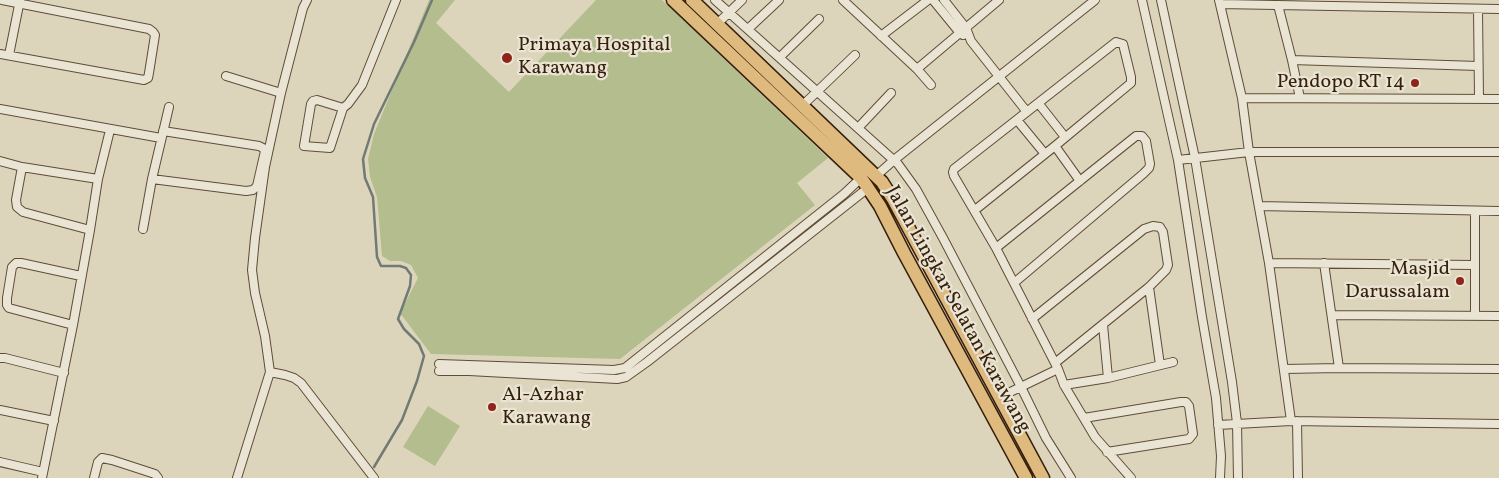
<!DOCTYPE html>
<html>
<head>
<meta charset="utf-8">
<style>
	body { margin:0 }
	canvas { display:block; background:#ddd5bb }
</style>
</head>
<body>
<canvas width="1499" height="478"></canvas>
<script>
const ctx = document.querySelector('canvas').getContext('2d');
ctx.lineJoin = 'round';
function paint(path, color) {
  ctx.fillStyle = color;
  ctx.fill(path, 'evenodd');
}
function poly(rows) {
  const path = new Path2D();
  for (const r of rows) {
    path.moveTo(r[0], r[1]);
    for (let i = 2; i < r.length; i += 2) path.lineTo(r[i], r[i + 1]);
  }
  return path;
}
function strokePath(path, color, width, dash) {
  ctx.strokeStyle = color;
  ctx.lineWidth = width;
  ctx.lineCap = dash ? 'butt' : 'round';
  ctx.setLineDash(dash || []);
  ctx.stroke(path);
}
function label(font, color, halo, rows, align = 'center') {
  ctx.font = font + ' Vollkorn,serif';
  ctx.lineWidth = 4.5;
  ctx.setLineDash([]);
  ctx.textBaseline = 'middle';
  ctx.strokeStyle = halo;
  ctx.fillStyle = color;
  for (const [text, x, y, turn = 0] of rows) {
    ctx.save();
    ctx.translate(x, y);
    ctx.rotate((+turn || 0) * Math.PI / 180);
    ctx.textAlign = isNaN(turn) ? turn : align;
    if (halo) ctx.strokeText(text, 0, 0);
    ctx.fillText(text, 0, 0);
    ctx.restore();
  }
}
const green = poly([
	[429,0,455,0,436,23,509,92,596,0,662,0,828,158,797,183,815,205,620,359,431,354,400,313,418,278,411,265,401,261,390,261,382,256,377,197,370,177,368,159,374,134],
	[428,406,460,426,435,466,403,447]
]);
const stream = poly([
	[374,467,402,420,417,381,424,356,419,344,404,329,398,319,410,286,411,275,406,268,400,266,381,266,377,257,373,197,365,178,363,159,374,124,414,42,432,0]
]);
const minor = poly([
	[715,0,898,164,916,189,943,238,1021,387,1046,438,1071,478],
	[843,0,917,69,931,85],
	[933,0,960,33,963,35],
	[944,0,966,28,971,41,1027,112],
	[1142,0,1178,160,1202,317,1216,398,1221,456,1220,478],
	[1161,0,1195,158,1232,382,1237,423,1238,478],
	[1219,0,1242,98,1249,152,1269,263,1291,421],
	[1220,4,1499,9],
	[1278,5,1292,60,1300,98],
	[1478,9,1479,98],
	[717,24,742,0],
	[748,29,779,0],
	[881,36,928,0],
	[0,54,144,80,148,78,149,73,155,35,153,32,149,29,2,0],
	[9,55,20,0],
	[780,57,819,19],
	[1292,60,1478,66],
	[917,69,999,0],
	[226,76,281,93],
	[1242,98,1499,99],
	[1039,104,1065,137],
	[802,106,855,55],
	[343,108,317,100,313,101,311,104,304,146,330,148,343,108,348,104,362,85,396,0],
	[0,109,161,138],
	[1017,120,1045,154],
	[858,128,891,93],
	[1055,146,1080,181],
	[1178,160,1249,152,1499,152],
	[0,161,22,167,98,179],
	[22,167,16,200,17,207,23,212,90,230],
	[876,176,894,160,1095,0],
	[152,179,246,191,253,190,257,186,265,151,263,148,259,146,163,131],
	[1259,206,1499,211],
	[975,210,1055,146,1131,83,1131,77,1123,44,1116,42,954,169,953,172,954,176,996,248,1058,369,1064,385,1095,437,1131,478],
	[1475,211,1475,316],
	[143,229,152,179,169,107],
	[996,248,1136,136,1142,136,1146,141,1150,164,1149,168,1143,174,1014,283],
	[1269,263,1475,265],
	[1324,263,1339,368],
	[1149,287,1160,365],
	[1332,315,1499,316],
	[1032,319,1144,229,1153,226,1160,227,1163,232,1168,265,1166,270,1149,287,1055,363],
	[73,325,9,308,7,305,7,298,12,267,16,263,21,263,81,276],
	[1103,325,1108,378],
	[0,358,5,358,64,373],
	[439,364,614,370,625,368,844,194,861,178],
	[1284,369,1339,368,1499,369],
	[439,371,469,371,617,379,626,377,647,362,868,188],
	[270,372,285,375,294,378,301,383,374,478],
	[1064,385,1108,378,1173,362],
	[1000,397,1058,369],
	[0,410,54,421],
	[1084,418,1181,402,1186,402,1189,406,1193,434,1189,439,1107,452],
	[1297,421,1298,478],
	[1218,425,1291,421,1499,424],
	[0,462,43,472],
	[42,478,73,325,90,230,98,179,110,130],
	[94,478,98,462,102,458,112,460,155,474,158,478],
	[237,478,270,372,265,336,255,293,252,270,255,238,265,167,281,93,303,8,307,0]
]);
const primary = poly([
	[673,0,861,178,868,188,880,206,904,253,1026,478],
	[692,0,882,182,893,199,1043,478]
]);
const markers = [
	[507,58,6,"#8f2418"],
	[1415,83,5,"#8f2418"],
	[1460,281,5,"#8f2418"],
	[492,407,5,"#8f2418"]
];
const poiNames = [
	["Primaya Hospital",518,46],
	["Karawang",518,69],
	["Pendopo RT 14",1405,83,"right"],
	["Masjid",1450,270,"right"],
	["Darussalam",1450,293,"right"],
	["Al-Azhar",502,396],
	["Karawang",502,419]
];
const streetNames = [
	["Jalan Lingkar Selatan Karawang",957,310,61]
];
paint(green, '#b3bd8e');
strokePath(stream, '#717a75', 2.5);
strokePath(minor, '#604c37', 10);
strokePath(primary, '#361f0b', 15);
strokePath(minor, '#e9e4d3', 8);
strokePath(primary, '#deba7e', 12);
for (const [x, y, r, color] of markers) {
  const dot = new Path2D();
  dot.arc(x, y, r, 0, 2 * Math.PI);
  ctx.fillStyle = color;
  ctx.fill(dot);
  strokePath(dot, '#e9e4d3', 2);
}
label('20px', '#361f0b', '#e9e4d3', poiNames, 'left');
label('20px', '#361f0b', '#e9e4d3', streetNames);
</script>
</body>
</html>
